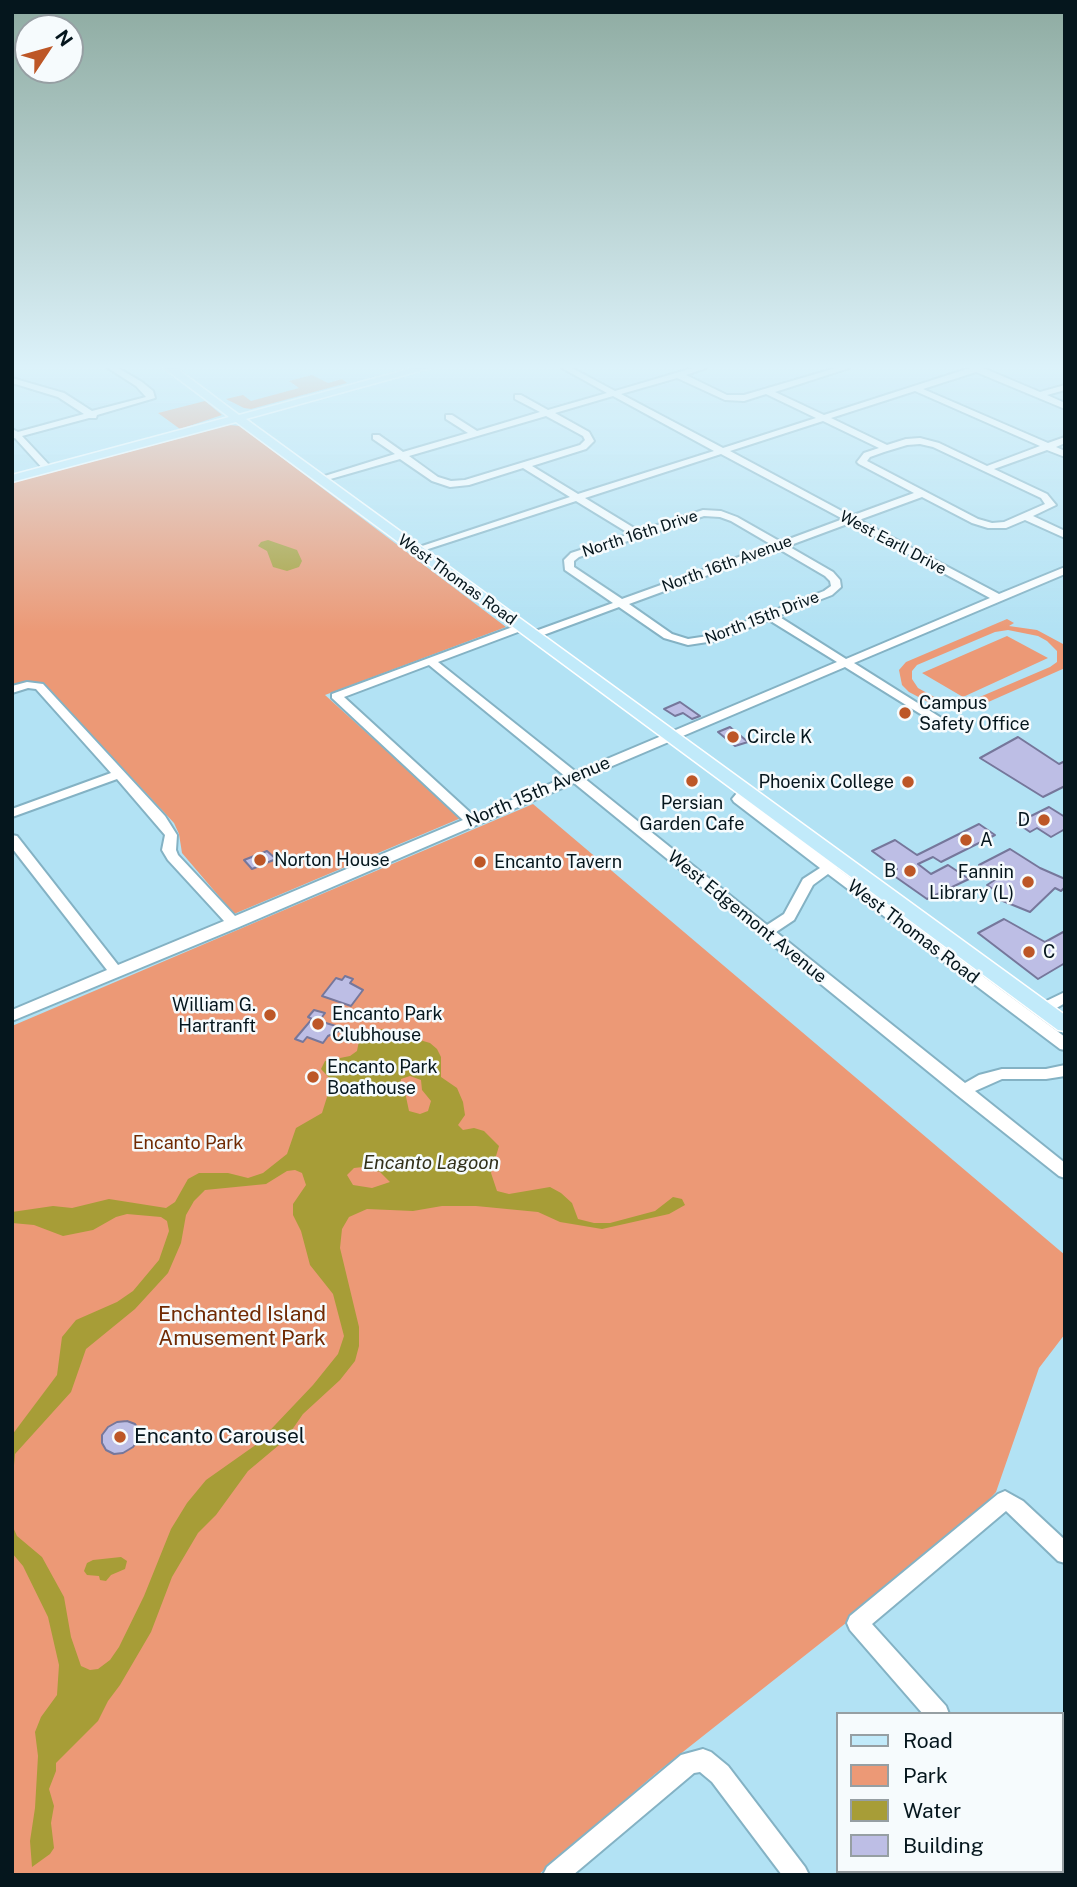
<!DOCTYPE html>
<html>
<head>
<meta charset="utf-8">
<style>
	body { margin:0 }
	#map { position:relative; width:1077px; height:1887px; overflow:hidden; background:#b2e2f4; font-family:"Public Sans",sans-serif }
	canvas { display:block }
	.frame { position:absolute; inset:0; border:14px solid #05161d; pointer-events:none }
	.legend { position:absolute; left:836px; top:1712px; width:228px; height:161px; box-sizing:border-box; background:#f6fbfd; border:2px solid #969fa3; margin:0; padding:9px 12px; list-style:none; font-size:21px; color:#05161d }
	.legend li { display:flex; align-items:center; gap:14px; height:35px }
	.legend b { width:35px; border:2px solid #969fa3 }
	.north { position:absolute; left:14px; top:14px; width:70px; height:70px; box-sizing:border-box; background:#f6fbfd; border:2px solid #969fa3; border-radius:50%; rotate:54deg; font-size:19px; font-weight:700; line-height:28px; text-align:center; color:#05161d }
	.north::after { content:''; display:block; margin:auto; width:24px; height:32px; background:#bd5727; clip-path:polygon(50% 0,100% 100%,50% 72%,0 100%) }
</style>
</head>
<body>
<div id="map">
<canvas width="1077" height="1887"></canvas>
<div class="frame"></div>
<ul class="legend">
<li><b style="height:9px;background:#c1eafa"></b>Road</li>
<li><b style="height:19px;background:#ec9976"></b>Park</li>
<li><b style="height:19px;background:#a79d37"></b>Water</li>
<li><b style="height:19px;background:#bdbee5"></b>Building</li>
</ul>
<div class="north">N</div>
</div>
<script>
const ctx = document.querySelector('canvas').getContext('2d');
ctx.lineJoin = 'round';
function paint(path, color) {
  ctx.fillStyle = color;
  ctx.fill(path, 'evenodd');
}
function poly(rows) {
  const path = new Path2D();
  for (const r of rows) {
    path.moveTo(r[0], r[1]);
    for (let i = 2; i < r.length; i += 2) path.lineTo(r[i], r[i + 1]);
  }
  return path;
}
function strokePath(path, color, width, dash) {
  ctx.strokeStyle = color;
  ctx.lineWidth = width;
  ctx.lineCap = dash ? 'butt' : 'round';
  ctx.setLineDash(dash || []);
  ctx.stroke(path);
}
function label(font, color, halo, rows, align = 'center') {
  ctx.font = font + ' "Public Sans",sans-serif';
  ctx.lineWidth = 5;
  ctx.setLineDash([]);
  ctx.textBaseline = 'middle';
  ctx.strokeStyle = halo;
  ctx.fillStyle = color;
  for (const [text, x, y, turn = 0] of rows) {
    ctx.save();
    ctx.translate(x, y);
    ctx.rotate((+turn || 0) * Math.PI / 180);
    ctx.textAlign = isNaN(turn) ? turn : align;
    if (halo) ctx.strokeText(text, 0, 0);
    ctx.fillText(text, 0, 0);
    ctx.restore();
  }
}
const green = poly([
	[312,375,328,383,342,379,347,383,251,409,244,408,226,399,243,395,251,401,299,388,289,381],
	[205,401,222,415,180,429,158,413],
	[229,425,240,426,506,627,325,695,461,818,234,914,182,853,179,834,174,823,44,684,35,682,12,689,12,483],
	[1007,619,1014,623,1009,626,1037,630,1063,644,1065,668,977,707,954,708,930,703,909,692,902,685,899,670,906,662],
	[1008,630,1038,636,1047,641,1057,651,1057,662,1050,667,968,702,936,698,918,688,912,679,912,671,917,665,995,632],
	[1007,636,1048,658,963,697,922,673],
	[533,804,1065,1255,1065,1334,1039,1368,996,1492,976,1514,870,1604,655,1774,538,1875,12,1875,12,1026]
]);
const water = poly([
	[268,540,297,550,302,561,299,567,287,571,273,567,267,551,258,546,261,542],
	[382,1029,430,1043,437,1049,441,1057,441,1077,457,1088,463,1102,465,1115,458,1125,463,1130,474,1128,484,1131,499,1146,491,1173,497,1191,509,1194,550,1187,561,1193,572,1203,578,1219,594,1223,610,1223,655,1211,673,1197,682,1199,685,1205,669,1214,602,1229,560,1222,538,1212,476,1206,442,1206,413,1211,367,1209,349,1217,342,1229,340,1248,359,1327,359,1346,355,1361,340,1380,303,1414,285,1440,248,1471,216,1515,198,1533,172,1577,151,1632,120,1685,108,1701,98,1721,56,1763,56,1771,49,1789,54,1806,51,1823,54,1848,50,1854,32,1867,30,1841,35,1808,38,1756,35,1732,41,1717,57,1695,59,1665,48,1617,23,1566,12,1553,12,1525,17,1536,42,1557,64,1597,71,1637,81,1666,90,1670,98,1669,110,1660,119,1647,144,1596,171,1529,187,1503,206,1480,257,1444,313,1385,338,1354,344,1336,333,1294,310,1265,301,1231,293,1215,293,1204,306,1185,302,1173,295,1170,287,1171,266,1184,205,1190,194,1201,186,1215,181,1243,168,1273,135,1309,86,1349,71,1392,15,1454,12,1488,12,1435,57,1375,62,1337,76,1320,117,1302,133,1291,159,1260,169,1231,167,1221,161,1217,127,1214,116,1217,93,1230,63,1236,34,1225,12,1223,12,1212,53,1206,72,1208,109,1199,166,1208,175,1202,188,1179,199,1173,228,1173,248,1178,263,1173,287,1154,296,1128,322,1113,332,1081,321,1069,325,1061,350,1056,357,1051,359,1041,365,1035],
	[410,1076,421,1080,422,1090,431,1101,428,1111,420,1114,409,1111,405,1092,400,1088,401,1079],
	[363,1167,380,1172,390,1182,372,1188,353,1185,347,1175,354,1168],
	[121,1557,127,1561,125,1569,111,1575,106,1581,100,1580,99,1576,87,1575,84,1571,87,1563,93,1560]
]);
const building = poly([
	[680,702,700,716,692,719,683,713,675,716,664,709,680,702],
	[730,727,748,742,735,746,718,732,730,727],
	[1018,737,1059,764,1065,761,1065,786,1043,797,980,758,1018,737],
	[1049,807,1065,817,1065,829,1051,837,1037,828,1030,832,1017,823,1049,807],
	[979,824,995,835,941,862,933,857,918,864,931,874,948,865,969,879,927,899,890,873,897,869,872,851,895,840,917,855,979,824],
	[1010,849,1040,868,1065,879,1065,887,1061,891,1055,888,1030,912,993,897,1000,894,987,885,998,878,979,865,1010,849],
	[267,851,276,859,252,869,244,860,267,851],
	[1004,919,1045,942,1065,931,1065,963,1038,979,978,933,1004,919],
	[345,976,353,979,350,983,363,990,351,1006,322,996,336,978,342,980,345,976],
	[314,1010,325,1013,319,1021,336,1026,339,1031,328,1036,323,1043,307,1037,303,1042,295,1039,312,1019,308,1017,314,1010],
	[127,1421,135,1424,139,1430,139,1439,133,1447,123,1453,114,1454,106,1450,102,1443,102,1435,108,1427,117,1422,127,1421]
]);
const minor = poly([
	[108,368,118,368,142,382,153,391,155,398,97,415,96,418,89,418,22,436,53,469,45,471,15,438,12,439,12,429,18,432,84,414,58,397,12,383,12,378,64,393,92,411,146,397,136,386,108,368],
	[562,368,572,368,615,391,693,368,706,368,686,375,727,395,744,395,836,368,849,368,775,392,824,415,970,368,983,368,1040,392,1065,385,1065,390,1047,395,1065,403,1065,409,976,372,923,389,1048,443,1065,437,1065,443,1056,447,1065,451,1065,457,1047,450,994,469,1047,494,1056,505,1033,516,1065,531,1065,538,1025,520,1006,528,988,528,972,523,922,497,859,520,999,594,1065,567,1065,574,854,663,943,719,943,723,935,723,845,667,584,778,767,925,784,914,803,879,820,868,734,802,732,799,742,787,750,787,752,790,745,799,829,861,839,861,841,864,837,868,1065,1037,1065,1050,1060,1049,828,874,813,885,794,920,776,932,965,1083,979,1075,1002,1069,1046,1069,1065,1065,1065,1076,1046,1079,1002,1079,975,1091,1065,1163,1065,1178,1059,1176,957,1095,574,783,239,927,12,1021,12,1010,107,970,12,848,12,835,17,836,118,965,224,921,168,860,162,850,165,835,117,779,12,817,12,809,111,773,36,689,28,688,12,693,12,686,27,682,43,684,165,816,177,835,176,850,178,855,235,916,463,820,332,698,332,694,518,625,526,625,526,629,438,662,576,772,837,662,769,620,714,641,688,645,664,638,619,607,538,637,530,637,530,633,613,603,565,570,564,560,571,553,630,534,576,501,419,552,410,550,570,497,523,468,469,485,450,487,432,481,400,459,320,482,315,479,395,454,373,439,373,435,379,435,403,452,468,433,446,419,446,415,452,415,477,431,540,412,515,399,515,395,521,395,548,410,607,393,562,368],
	[677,378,725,400,744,401,766,394,816,418,723,448,621,394,677,378],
	[915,391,1040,446,987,466,939,443,920,438,906,439,887,445,831,418,915,391],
	[613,396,714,451,578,494,532,466,586,449,594,441,589,432,555,413,613,396],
	[546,416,583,436,585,440,580,445,465,480,451,481,438,477,409,456,546,416],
	[823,421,879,448,864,453,857,462,859,464,914,493,851,516,730,451,823,421],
	[920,444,933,447,1041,498,1045,504,1004,522,992,523,978,519,867,461,870,457,884,452,907,445,920,444],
	[721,454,843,519,781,542,737,517,721,511,703,510,639,531,585,498,721,454],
	[704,516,720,517,731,521,772,545,622,599,574,567,574,561,579,557,704,516],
	[850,523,990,598,846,659,778,616,832,595,841,587,840,580,833,572,788,546,850,523],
	[779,549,825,576,830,581,831,586,824,591,708,636,688,639,672,634,629,604,779,549],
	[429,665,566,777,474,816,344,697,429,665],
	[1065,992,1065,1003,1048,1013,1038,1013,1036,1009,1038,1005,1065,992],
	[1005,1491,1023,1501,1065,1540,1065,1563,1058,1561,1006,1511,872,1624,946,1706,949,1714,923,1714,850,1630,847,1623,850,1616,998,1494,1005,1491],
	[703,1749,711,1752,728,1766,805,1867,809,1875,782,1875,712,1782,700,1772,694,1773,573,1875,543,1875,547,1867,681,1755,703,1749],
	[1061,1843,1065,1844,1065,1870,1061,1868,1061,1843]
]);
const major = poly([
	[164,368,176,368,239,415,413,368,430,368,246,419,1065,1015,1065,1031,1058,1030,236,422,12,482,12,475,229,417,164,368]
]);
const markers = [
	[905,713,7,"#bd5727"],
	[733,737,7,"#bd5727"],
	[692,781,7,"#bd5727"],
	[908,782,7,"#bd5727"],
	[1044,820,7,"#bd5727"],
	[966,840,7,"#bd5727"],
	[260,860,7,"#bd5727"],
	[480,862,7,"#bd5727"],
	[910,871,7,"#bd5727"],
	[1028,882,7,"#bd5727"],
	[1029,952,7,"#bd5727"],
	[270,1015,7,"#bd5727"],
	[318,1024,7,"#bd5727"],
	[313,1077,7,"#bd5727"],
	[120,1437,7,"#bd5727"]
];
const farStreetnames = [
	["North 16th Drive",640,534,-18],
	["West Earll Drive",893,543,28],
	["North 16th Avenue",727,564,-20],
	["West Thomas Road",457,580,36],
	["North 15th Drive",762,618,-21]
];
const poiNames = [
	["Campus",919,703],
	["Safety Office",919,724],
	["Circle K",747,737],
	["Phoenix College",894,782,"right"],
	["Persian",692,803,"center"],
	["Garden Cafe",692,824,"center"],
	["D",1030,820,"right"],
	["A",980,840],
	["Norton House",274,860],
	["Encanto Tavern",494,862],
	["B",896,871,"right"],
	["Fannin",1014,872,"right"],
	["Library (L)",1014,893,"right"],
	["C",1043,952],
	["William G.",256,1005,"right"],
	["Hartranft",256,1026,"right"],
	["Encanto Park",332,1014],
	["Clubhouse",332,1035],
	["Encanto Park",327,1067],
	["Boathouse",327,1088]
];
const streetNames = [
	["North 15th Avenue",538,792,-23],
	["West Edgemont Avenue",747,917,39],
	["West Thomas Road",913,932,37]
];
const parkNames = [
	["Encanto Park",188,1143]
];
const waterNames = [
	["Encanto Lagoon",431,1163]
];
const nearParknames = [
	["Enchanted Island",242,1315],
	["Amusement Park",242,1339]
];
const nearPoinames = [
	["Encanto Carousel",134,1437]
];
paint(green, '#ec9976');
paint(water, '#a79d37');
paint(building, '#bdbee5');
strokePath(building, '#76779b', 2);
strokePath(minor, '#84b2c4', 4);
strokePath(major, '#fff', 3);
paint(minor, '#fff');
paint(major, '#c1eafa');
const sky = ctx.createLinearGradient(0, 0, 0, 632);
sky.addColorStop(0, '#8eaba1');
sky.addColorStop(0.58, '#dcf2fa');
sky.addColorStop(1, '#dcf2fa00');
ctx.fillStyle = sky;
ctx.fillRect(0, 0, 1077, 632);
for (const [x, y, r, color] of markers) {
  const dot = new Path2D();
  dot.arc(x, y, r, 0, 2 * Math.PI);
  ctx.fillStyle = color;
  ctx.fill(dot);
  strokePath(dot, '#f6fbfd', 2.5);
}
label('16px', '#05161d', '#f6fbfd', farStreetnames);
label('18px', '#05161d', '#f6fbfd', poiNames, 'left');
label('18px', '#05161d', '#f6fbfd', streetNames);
label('18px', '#702a03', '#f6fbfd', parkNames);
label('italic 19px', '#32301a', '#f6fbfd', waterNames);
label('21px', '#702a03', '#f6fbfd', nearParknames);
label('21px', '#05161d', '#f6fbfd', nearPoinames, 'left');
</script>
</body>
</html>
